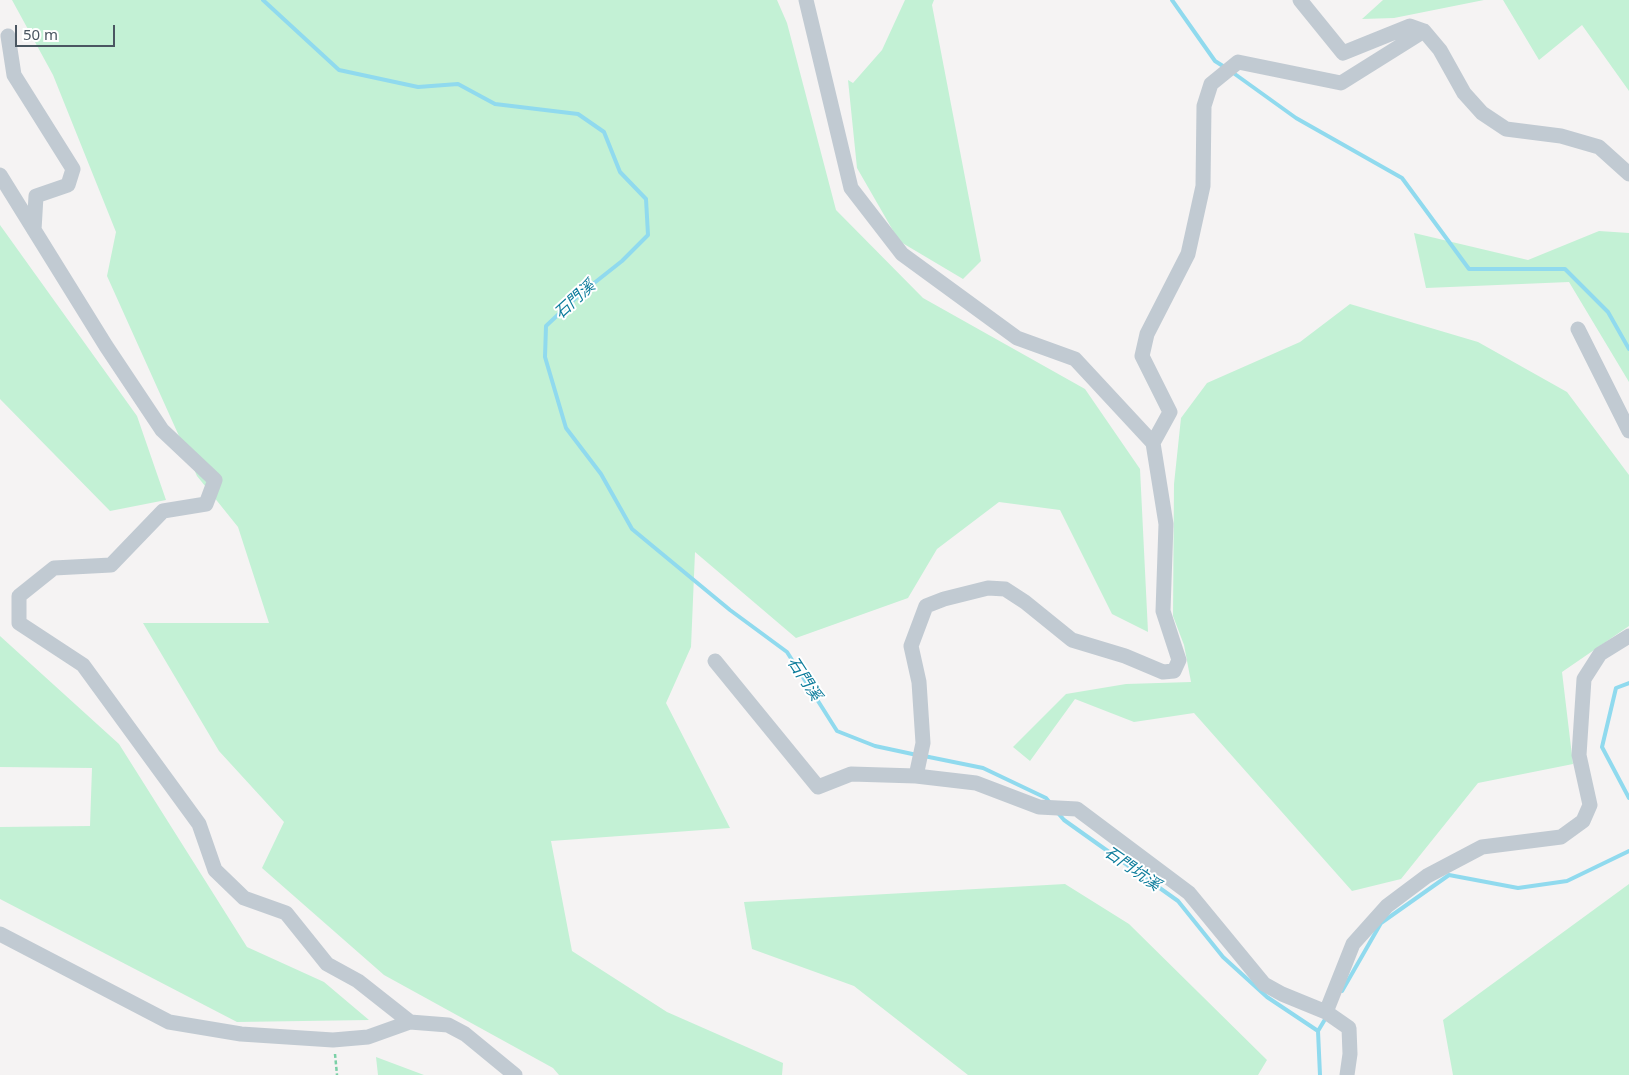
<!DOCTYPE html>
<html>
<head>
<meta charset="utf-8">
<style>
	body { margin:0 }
	#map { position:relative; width:1629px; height:1075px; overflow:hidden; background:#f5f3f3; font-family:"Noto Sans",sans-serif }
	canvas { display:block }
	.scale { position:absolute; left:15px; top:25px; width:100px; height:22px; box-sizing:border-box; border:2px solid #4a5661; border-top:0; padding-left:6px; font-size:15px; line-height:18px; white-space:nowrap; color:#4a5661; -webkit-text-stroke:4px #fff; paint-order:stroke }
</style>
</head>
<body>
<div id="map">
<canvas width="1629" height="1075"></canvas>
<div class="scale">50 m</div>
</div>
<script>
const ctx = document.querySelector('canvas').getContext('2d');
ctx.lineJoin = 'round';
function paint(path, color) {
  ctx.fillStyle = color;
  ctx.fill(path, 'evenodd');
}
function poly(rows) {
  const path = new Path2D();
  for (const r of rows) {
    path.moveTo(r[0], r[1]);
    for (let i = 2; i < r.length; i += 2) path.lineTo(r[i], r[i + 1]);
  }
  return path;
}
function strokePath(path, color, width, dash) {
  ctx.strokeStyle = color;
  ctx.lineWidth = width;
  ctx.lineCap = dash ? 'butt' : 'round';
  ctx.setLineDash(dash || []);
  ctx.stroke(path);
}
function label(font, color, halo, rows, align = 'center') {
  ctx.font = font + ' "Noto Sans","Noto Sans TC",sans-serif';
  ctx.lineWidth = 4;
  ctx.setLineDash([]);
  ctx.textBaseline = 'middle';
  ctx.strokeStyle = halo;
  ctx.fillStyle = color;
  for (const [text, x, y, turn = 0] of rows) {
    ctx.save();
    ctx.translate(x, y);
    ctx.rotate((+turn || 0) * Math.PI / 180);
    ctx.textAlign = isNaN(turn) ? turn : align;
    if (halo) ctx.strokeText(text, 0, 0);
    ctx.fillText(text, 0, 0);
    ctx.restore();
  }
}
const green = poly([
	[12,0,777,0,787,23,836,210,923,298,1085,389,1140,469,1148,632,1112,614,1060,510,999,502,937,549,908,598,796,638,695,552,691,647,666,703,730,828,551,841,572,951,667,1012,783,1063,782,1075,559,1075,553,1068,384,975,262,868,284,822,219,751,143,623,269,623,238,527,197,476,107,276,116,232,53,75],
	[905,0,934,0,932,5,981,261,963,279,899,241,857,168,848,80,853,83,882,50],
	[1383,0,1484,0,1394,18,1362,19],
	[1503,0,1629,0,1629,91,1582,25,1539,60],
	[0,225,137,416,166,500,110,511,0,399],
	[1599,231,1629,233,1629,382,1569,282,1426,288,1414,233,1528,260],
	[1350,304,1478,342,1567,392,1629,475,1629,626,1562,672,1573,764,1478,783,1401,879,1352,891,1194,713,1134,722,1075,699,1030,761,1013,747,1066,694,1126,684,1191,682,1184,645,1173,616,1174,484,1181,418,1207,383,1300,342],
	[0,636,119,744,247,947,324,982,369,1020,237,1022,0,899,0,827,90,826,92,768,0,767],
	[1065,884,1129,924,1267,1060,1258,1075,968,1075,854,986,752,949,744,902],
	[1629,884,1629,1075,1453,1075,1443,1020],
	[376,1057,424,1075,378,1075]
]);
const stream = poly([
	[263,0,339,70,418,87,458,84,495,104,578,114,604,132,620,172,646,199,648,235,622,261,579,295,546,326,545,357,566,428,601,474,632,529,730,610,787,652,837,731,875,746,917,755],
	[1172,0,1215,61,1226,68],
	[1232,72,1296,118,1402,178,1469,269,1565,269,1608,312,1629,349],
	[1629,683,1616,688,1602,747,1629,798],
	[924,756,983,768,1046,798,1051,804],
	[1058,813,1064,820,1178,901,1223,957,1267,997,1318,1031,1320,1075],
	[1342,991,1381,923,1449,875,1518,888,1567,881,1629,851],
	[1318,1031,1327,1016]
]);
const path = poly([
	[335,1054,337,1075]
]);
const minor = poly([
	[806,0,851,188,902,254,1017,338,1075,359,1153,443,1166,524,1163,611,1179,660,1174,671,1163,672,1125,656,1072,640,1025,602,1005,589,988,588,944,599,926,606,911,646,919,682,923,743,916,776],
	[1300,0,1343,53,1410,26,1424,31],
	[8,36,14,75,73,169,68,185,36,196,34,230],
	[0,175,106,346,162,430,215,480,206,504,163,511,111,565,54,568,19,596,19,623,83,665,199,824,215,870,244,898,286,913,327,964,358,981,410,1022],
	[1578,329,1629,431],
	[1153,443,1170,412,1142,356,1147,334,1188,254,1203,186,1204,106,1211,84,1238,62,1341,83,1424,31,1440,50,1464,93,1482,113,1506,129,1561,136,1599,147,1629,174],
	[715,661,818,787,851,774,916,776,976,783,1039,807,1077,809,1189,893,1264,984,1282,994,1326,1012,1349,1028,1350,1054,1347,1075],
	[0,934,169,1022,241,1034,333,1040,368,1037,410,1022,448,1025,465,1034,515,1075],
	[1326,1012,1353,944,1387,906,1427,876,1482,847,1561,837,1583,821,1590,805,1579,755,1584,679,1600,654,1629,636]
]);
const waterNames = [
	["石門溪",575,300,-42],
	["石門溪",804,679,57],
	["石門坑溪",1132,869,35]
];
paint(green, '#c3f1d5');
strokePath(stream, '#90daee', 4);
strokePath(path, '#7ad0a6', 2.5, [4, 2.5]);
strokePath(minor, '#c1cad2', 15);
label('italic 16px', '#0c7c9b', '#fff', waterNames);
</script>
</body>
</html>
